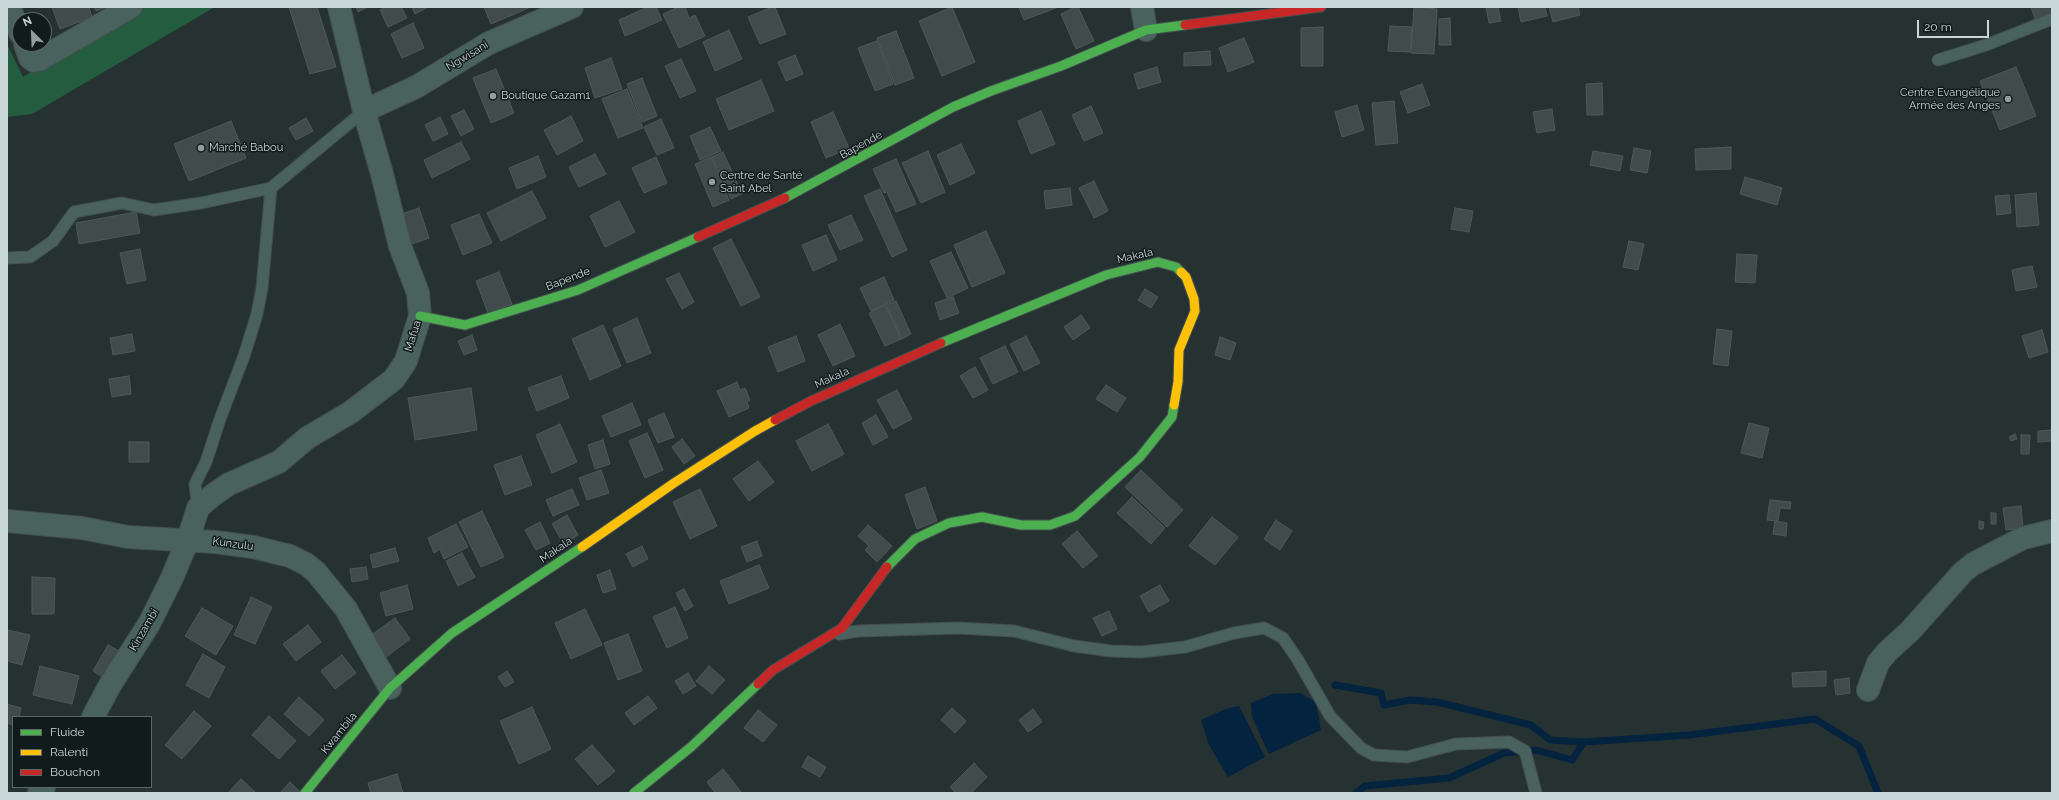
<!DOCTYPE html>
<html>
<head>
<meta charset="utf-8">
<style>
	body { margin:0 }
	#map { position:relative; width:2059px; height:800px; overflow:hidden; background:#263232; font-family:Raleway,sans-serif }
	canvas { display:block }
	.frame { position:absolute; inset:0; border:8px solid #cad7d8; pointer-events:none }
	.legend { position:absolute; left:12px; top:716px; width:140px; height:72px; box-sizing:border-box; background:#121b1c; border:1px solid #5c6667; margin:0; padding:5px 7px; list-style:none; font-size:12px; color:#cad7d8 }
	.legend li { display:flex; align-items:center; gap:8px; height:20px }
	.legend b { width:20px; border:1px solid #5c6667 }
	.north { position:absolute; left:12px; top:12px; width:40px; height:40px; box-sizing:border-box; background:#121b1c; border:1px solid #5c6667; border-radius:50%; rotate:336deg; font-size:11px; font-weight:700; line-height:16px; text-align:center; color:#cad7d8 }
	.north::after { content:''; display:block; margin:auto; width:14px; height:18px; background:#919d9e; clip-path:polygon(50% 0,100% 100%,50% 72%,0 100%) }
	.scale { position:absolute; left:1917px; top:20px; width:72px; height:18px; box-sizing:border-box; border:2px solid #cad7d8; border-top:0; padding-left:5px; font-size:12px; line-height:14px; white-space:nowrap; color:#cad7d8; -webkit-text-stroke:3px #121b1c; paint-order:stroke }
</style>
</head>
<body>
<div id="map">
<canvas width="2059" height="800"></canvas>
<div class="frame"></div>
<ul class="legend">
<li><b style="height:5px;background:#4caf50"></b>Fluide</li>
<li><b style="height:5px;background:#ffc107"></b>Ralenti</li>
<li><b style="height:5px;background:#c62828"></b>Bouchon</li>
</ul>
<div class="north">N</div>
<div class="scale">20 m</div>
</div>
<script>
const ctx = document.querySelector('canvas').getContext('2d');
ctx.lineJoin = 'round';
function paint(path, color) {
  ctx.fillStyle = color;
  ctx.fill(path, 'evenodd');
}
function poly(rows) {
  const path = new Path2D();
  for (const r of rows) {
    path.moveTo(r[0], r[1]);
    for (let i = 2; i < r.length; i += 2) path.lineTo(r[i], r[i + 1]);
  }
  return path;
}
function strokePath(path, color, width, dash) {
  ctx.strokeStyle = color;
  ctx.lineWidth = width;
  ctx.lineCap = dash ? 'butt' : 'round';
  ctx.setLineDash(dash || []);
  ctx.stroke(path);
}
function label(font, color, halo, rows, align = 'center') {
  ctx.font = font + ' Raleway,sans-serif';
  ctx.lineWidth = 3;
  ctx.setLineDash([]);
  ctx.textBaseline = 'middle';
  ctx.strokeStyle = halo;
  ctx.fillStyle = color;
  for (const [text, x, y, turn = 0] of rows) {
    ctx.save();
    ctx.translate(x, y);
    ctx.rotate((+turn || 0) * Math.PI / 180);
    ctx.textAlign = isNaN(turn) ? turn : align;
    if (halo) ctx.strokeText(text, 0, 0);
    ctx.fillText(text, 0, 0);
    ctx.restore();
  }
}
const green = poly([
	[135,7,215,7,32,114,7,117,7,44,23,77]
]);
const water = poly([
	[1300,693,1316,702,1321,730,1269,754,1252,717,1251,703,1273,694],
	[1239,706,1265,757,1228,777,1209,745,1201,720,1228,708]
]);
const stream = poly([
	[1335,685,1381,693,1384,705,1410,700,1437,702,1531,725,1550,740,1584,742],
	[1356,793,1365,786,1449,778,1504,753,1536,750,1572,760,1584,742,1689,735,1815,719,1859,746,1878,793]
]);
const building = poly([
	[52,7,89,7,92,17,60,29,52,7],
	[94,7,106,7,96,11,94,7],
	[289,7,317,7,336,67,310,74,289,7],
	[356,7,368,7,358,12,356,7],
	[386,7,401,7,407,18,388,27,380,10,386,7],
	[412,7,428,7,415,14,412,7],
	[484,7,531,7,491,24,484,7],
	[648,7,656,7,662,20,625,36,619,20,648,7],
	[678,7,685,7,689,18,695,15,705,36,679,48,663,14,678,7],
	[772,7,775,7,786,34,760,44,748,17,772,7],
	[952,7,975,62,942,76,919,21,952,7],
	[1019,7,1055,7,1056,8,1024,20,1019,7],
	[1075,7,1078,7,1094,41,1076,49,1061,14,1075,7],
	[1414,7,1437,9,1434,54,1411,53,1414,7],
	[1486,7,1498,7,1501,21,1489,23,1486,7],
	[1518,7,1545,7,1547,16,1521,22,1518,7],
	[1549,7,1578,7,1580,15,1553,22,1549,7],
	[2031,7,2052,7,2052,14,2035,19,2031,7],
	[1450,18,1451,45,1439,45,1439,19,1450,18],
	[413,23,424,48,402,58,391,34,413,23],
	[1390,26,1412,27,1410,52,1388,51,1390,26],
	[1323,27,1323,66,1301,66,1301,28,1323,27],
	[729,30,742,59,715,71,703,42,729,30],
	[896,31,914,78,895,85,877,38,896,31],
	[1244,38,1254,62,1228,72,1219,48,1244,38],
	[877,41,893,84,875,91,858,48,877,41],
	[1210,51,1211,65,1184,66,1184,53,1210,51],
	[795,55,803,74,786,81,778,62,795,55],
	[611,58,622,89,595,98,585,68,611,58],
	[681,59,696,91,680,98,665,66,681,59],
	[1157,67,1161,82,1138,89,1134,74,1157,67],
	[2016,67,2036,116,2000,130,1980,81,2016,67],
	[496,69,514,113,491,123,473,78,496,69],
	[642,78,657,116,642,122,627,84,642,78],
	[761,80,774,111,729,130,716,99,761,80],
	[1602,83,1603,115,1587,115,1586,84,1602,83],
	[1422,84,1430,105,1408,113,1400,92,1422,84],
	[627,89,643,128,618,138,602,99,627,89],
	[1394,101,1398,143,1376,145,1372,103,1394,101],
	[1357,105,1364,130,1342,137,1335,112,1357,105],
	[1091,106,1103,133,1084,141,1072,115,1091,106],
	[1552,109,1555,130,1537,133,1533,112,1552,109],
	[464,110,474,129,461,136,451,116,464,110],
	[1041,111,1055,144,1031,154,1018,121,1041,111],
	[833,112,849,148,826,158,811,122,833,112],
	[571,116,583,141,557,155,544,130,571,116],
	[440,117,448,134,433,141,425,125,440,117],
	[306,118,313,131,296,140,289,128,306,118],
	[661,119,674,148,657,155,644,127,661,119],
	[231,121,246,158,189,181,174,144,231,121],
	[710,127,721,151,700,160,690,136,710,127],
	[461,142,470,159,432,178,424,160,461,142],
	[961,144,975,173,950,185,937,155,961,144],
	[1731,147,1731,169,1696,170,1695,149,1731,147],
	[1634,148,1651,151,1647,173,1630,170,1634,148],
	[928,151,945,192,921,203,902,163,928,151],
	[1593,151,1623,156,1620,171,1590,165,1593,151],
	[723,152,742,194,731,199,712,157,723,152],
	[595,154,606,174,579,187,569,167,595,154],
	[538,156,546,177,517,189,509,168,538,156],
	[656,157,667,183,644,193,632,168,656,157],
	[711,157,729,200,713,207,695,164,711,157],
	[896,159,916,204,896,212,887,192,884,193,873,169,896,159],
	[1745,177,1782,188,1777,205,1740,194,1745,177],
	[1094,181,1108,211,1094,218,1079,188,1094,181],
	[1070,188,1072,205,1046,209,1044,191,1070,188],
	[880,189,907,250,892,257,864,196,880,189],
	[532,191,546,218,501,241,487,213,532,191],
	[2036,193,2039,225,2017,227,2015,195,2036,193],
	[2009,195,2011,213,1997,215,1995,196,2009,195],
	[619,201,635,232,605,247,590,216,619,201],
	[419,208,429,238,412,244,402,214,419,208],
	[1455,208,1473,211,1469,232,1451,229,1455,208],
	[136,212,140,233,79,244,76,223,136,212],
	[479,214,492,243,463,255,451,225,479,214],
	[851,215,863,240,840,250,828,225,851,215],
	[986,231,1005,273,972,287,954,245,986,231],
	[826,235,837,260,813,271,802,245,826,235],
	[731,239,760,297,741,306,713,248,731,239],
	[1629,241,1644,244,1638,270,1623,267,1629,241],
	[140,249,146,280,127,284,120,253,140,249],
	[951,252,968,288,947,298,930,261,951,252],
	[1737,254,1757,255,1755,283,1735,282,1737,254],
	[2032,266,2037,287,2016,291,2012,270,2032,266],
	[499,272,512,304,488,313,476,281,499,272],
	[679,273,694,302,682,309,666,279,679,273],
	[884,277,894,300,871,311,860,288,884,277],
	[1145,289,1158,297,1151,308,1138,300,1145,289],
	[953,297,959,313,940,320,935,303,953,297],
	[896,301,911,334,902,339,886,305,896,301],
	[885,305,901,339,885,346,869,313,885,305],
	[1081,315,1090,328,1073,340,1064,327,1081,315],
	[637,318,651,353,627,363,613,329,637,318],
	[840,324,855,356,833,366,818,335,840,324],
	[603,325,621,366,590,380,572,339,603,325],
	[1717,329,1732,331,1728,366,1713,364,1717,329],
	[2042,330,2048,352,2029,358,2022,336,2042,330],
	[132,334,135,351,113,355,110,338,132,334],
	[472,335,477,350,464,355,458,341,472,335],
	[796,336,805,361,778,372,768,347,796,336],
	[1026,336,1040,363,1024,371,1010,344,1026,336],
	[1220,337,1236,343,1230,360,1215,355,1220,337],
	[1005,346,1018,372,993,384,980,358,1005,346],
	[975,367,988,390,973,398,960,376,975,367],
	[129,376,131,394,112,397,109,379,129,376],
	[561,376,569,398,537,411,528,388,561,376],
	[737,382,740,390,745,388,750,400,747,402,749,408,729,417,717,391,737,382],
	[1106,385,1126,398,1117,412,1096,399,1106,385],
	[471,388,477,430,415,440,408,398,471,388],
	[897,390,912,419,893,429,877,400,897,390],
	[632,403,641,425,611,437,602,416,632,403],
	[664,413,674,437,658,443,648,420,664,413],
	[876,415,888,437,873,445,862,423,876,415],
	[1749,423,1769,428,1762,458,1741,453,1749,423],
	[560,424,577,462,552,473,536,435,560,424],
	[828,424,844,454,812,471,796,441,828,424],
	[2052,430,2052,441,2038,442,2038,431,2052,430],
	[647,433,663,470,645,478,629,441,647,433],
	[2015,434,2017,439,2011,441,2009,437,2015,434],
	[2021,435,2030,435,2029,454,2021,454,2021,435],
	[682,439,695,456,684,464,672,447,682,439],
	[603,440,610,464,595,469,588,445,603,440],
	[129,442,149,442,149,462,129,462,129,442],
	[521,456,532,485,505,495,494,465,521,456],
	[758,461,774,482,749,501,733,479,758,461],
	[601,470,609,493,587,500,579,478,601,470],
	[1141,470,1183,510,1167,527,1125,487,1141,470],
	[925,487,937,521,917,529,905,495,925,487],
	[572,489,579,505,553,516,546,500,572,489],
	[700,489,717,526,690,539,673,502,700,489],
	[1132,497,1165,528,1151,544,1117,513,1132,497],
	[1770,500,1791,502,1790,509,1780,508,1778,521,1767,520,1770,500],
	[2021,506,2023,528,2006,530,2003,508,2021,506],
	[482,511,504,557,481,567,459,522,482,511],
	[1991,513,1996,513,1996,524,1991,524,1991,513],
	[567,515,578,535,564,544,552,524,567,515],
	[1212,517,1238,537,1215,565,1189,546,1212,517],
	[1276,520,1292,531,1280,550,1264,539,1276,520],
	[1775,521,1787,523,1786,536,1773,534,1775,521],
	[1979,521,1984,522,1983,529,1979,529,1979,521],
	[540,522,550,543,536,550,525,530,540,522],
	[456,524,468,547,444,559,440,549,434,553,428,538,456,524],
	[868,525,892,546,877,562,865,550,869,546,858,536,868,525],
	[1077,531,1098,556,1083,568,1062,544,1077,531],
	[757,541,762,556,747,562,741,547,757,541],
	[642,546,648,559,633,567,626,554,642,546],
	[395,548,399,561,373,568,370,555,395,548],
	[462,553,475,577,458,586,446,561,462,553],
	[759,565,769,588,729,604,720,581,759,565],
	[366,567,368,579,352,582,350,569,366,567],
	[610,570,616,589,603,593,597,575,610,570],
	[32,577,55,578,54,614,32,614,32,577],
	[407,585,413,609,386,616,380,593,407,585],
	[1160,585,1169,601,1149,612,1140,596,1160,585],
	[684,589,693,606,685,611,676,593,684,589],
	[251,597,272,607,255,644,234,635,251,597],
	[675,607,688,638,667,648,653,617,675,607],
	[202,608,233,626,216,655,185,636,202,608],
	[585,609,602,645,571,659,555,623,585,609],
	[1109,611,1117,629,1102,636,1093,618,1109,611],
	[395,618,410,639,382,660,366,639,395,618],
	[308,625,321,642,296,661,283,644,308,625],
	[7,630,30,635,22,665,7,661,7,630],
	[628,634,642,671,618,680,604,643,628,634],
	[108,645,123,653,107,680,93,671,108,645],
	[203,654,225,667,209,698,186,685,203,654],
	[342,655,356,673,335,689,321,671,342,655],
	[40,666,79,676,72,704,33,695,40,666],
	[709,666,725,680,712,694,696,681,709,666],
	[507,671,514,682,505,687,498,677,507,671],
	[1826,671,1826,686,1793,687,1792,673,1826,671],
	[688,673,696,686,683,694,675,681,688,673],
	[1849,678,1850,693,1836,695,1834,680,1849,678],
	[648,696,657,708,634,725,625,713,648,696],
	[299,697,324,720,309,736,284,714,299,697],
	[7,704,21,708,19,717,13,717,13,725,7,723,7,704],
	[532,707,551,749,519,764,500,721,532,707],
	[952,708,966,721,955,733,941,720,952,708],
	[1033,709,1042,722,1028,732,1019,720,1033,709],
	[758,710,777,725,763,742,744,728,758,710],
	[194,711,211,726,182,759,165,745,194,711],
	[269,716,296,741,279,759,252,735,269,716],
	[592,745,615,771,598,785,575,759,592,745],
	[808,756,826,767,820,777,802,767,808,756],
	[974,763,987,777,971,793,956,793,950,787,974,763],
	[723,769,741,792,740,793,715,793,707,782,723,769],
	[397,774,403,793,371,793,368,783,397,774],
	[241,779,256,793,228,793,241,779],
	[290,782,300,792,299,793,280,793,290,782]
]);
const lane = poly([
	[1938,60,1986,45,2052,19],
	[7,258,30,257,53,241,74,212,122,203,154,210,201,203,271,188,364,111],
	[198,508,195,484,206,462,220,419,244,356,257,314,262,288,271,188],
	[839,634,858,631,958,628,1014,631,1074,646,1111,651,1141,652,1185,647,1234,633,1264,628,1283,638,1298,660,1330,716,1361,748,1374,755,1407,757,1456,744,1509,742,1525,751,1536,793]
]);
const street = poly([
	[9,7,20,33],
	[1142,7,1146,30],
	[25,44,30,58,34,61,39,60,131,7],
	[364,111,416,87,489,43,572,7],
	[7,521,82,528,128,537,215,542,253,547,290,556,306,564,316,572,346,609,390,688],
	[1868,690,1878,663,1887,652,1910,631,1963,572,1973,564,2023,538,2052,531],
	[93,717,110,685,149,624,171,580,188,540,198,508,213,495,229,484,279,462,307,438,351,412,394,379,406,361,420,316,418,293,400,246,382,174,364,111,339,7],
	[39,793,44,787]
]);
const fast = poly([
	[785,198,953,107,991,91,1061,66,1146,30,1185,25],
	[420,316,465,325,578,290,698,237],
	[941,343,1106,275,1158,262,1176,267,1181,272],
	[887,567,915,539,949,523,982,517,1021,525,1050,525,1075,516,1140,457,1172,417,1174,405],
	[305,793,390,688,452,633,582,547],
	[634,793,691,747,758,684]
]);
const slow = poly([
	[1174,405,1178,382,1179,350,1195,311,1194,299,1186,277,1181,272],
	[582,547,674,483,755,431,775,420]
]);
const jam = poly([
	[1185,25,1321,7],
	[698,237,785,198],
	[775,420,811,401,941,343],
	[758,684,773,670,842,628,887,567]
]);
const markers = [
	[493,96,4,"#919d9e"],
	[2008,99,4,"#919d9e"],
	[201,148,4,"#919d9e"],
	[712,182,4,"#919d9e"]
];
const streetNames = [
	["Ngwisani",467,56,-31],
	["Bapende",861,145,-29],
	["Makala",1135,256,-13],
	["Bapende",568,279,-21],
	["Mafua",413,336,-73],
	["Makala",832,378,-24],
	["Kunzulu",233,544,8],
	["Makala",556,550,-34],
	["Kinzambi",144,630,-60],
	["Kwambila",339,733,-51]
];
const poiNames = [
	["Centre Evangélique",2000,93,"right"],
	["Armée des Anges",2000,106,"right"],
	["Boutique Gazam1",501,96],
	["Marché Babou",209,148],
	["Centre de Santé",720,176],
	["Saint Abel",720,189]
];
paint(green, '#245c3f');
paint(water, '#03233e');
strokePath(stream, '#03233e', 7);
paint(building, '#424b4c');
strokePath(building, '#4e585a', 1);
strokePath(lane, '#444f4f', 13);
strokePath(street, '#444f4f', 24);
strokePath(fast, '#444f4f', 11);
strokePath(slow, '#444f4f', 11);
strokePath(jam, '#444f4f', 11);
strokePath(lane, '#49625e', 11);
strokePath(street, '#49625e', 22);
strokePath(fast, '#4caf50', 9);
strokePath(slow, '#ffc107', 9);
strokePath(jam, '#c62828', 9);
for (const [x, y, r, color] of markers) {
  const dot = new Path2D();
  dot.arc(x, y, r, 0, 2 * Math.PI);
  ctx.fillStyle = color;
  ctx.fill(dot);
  strokePath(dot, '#121b1c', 1.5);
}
label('11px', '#cad7d8', '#121b1c', streetNames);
label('11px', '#cad7d8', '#121b1c', poiNames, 'left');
</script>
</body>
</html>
